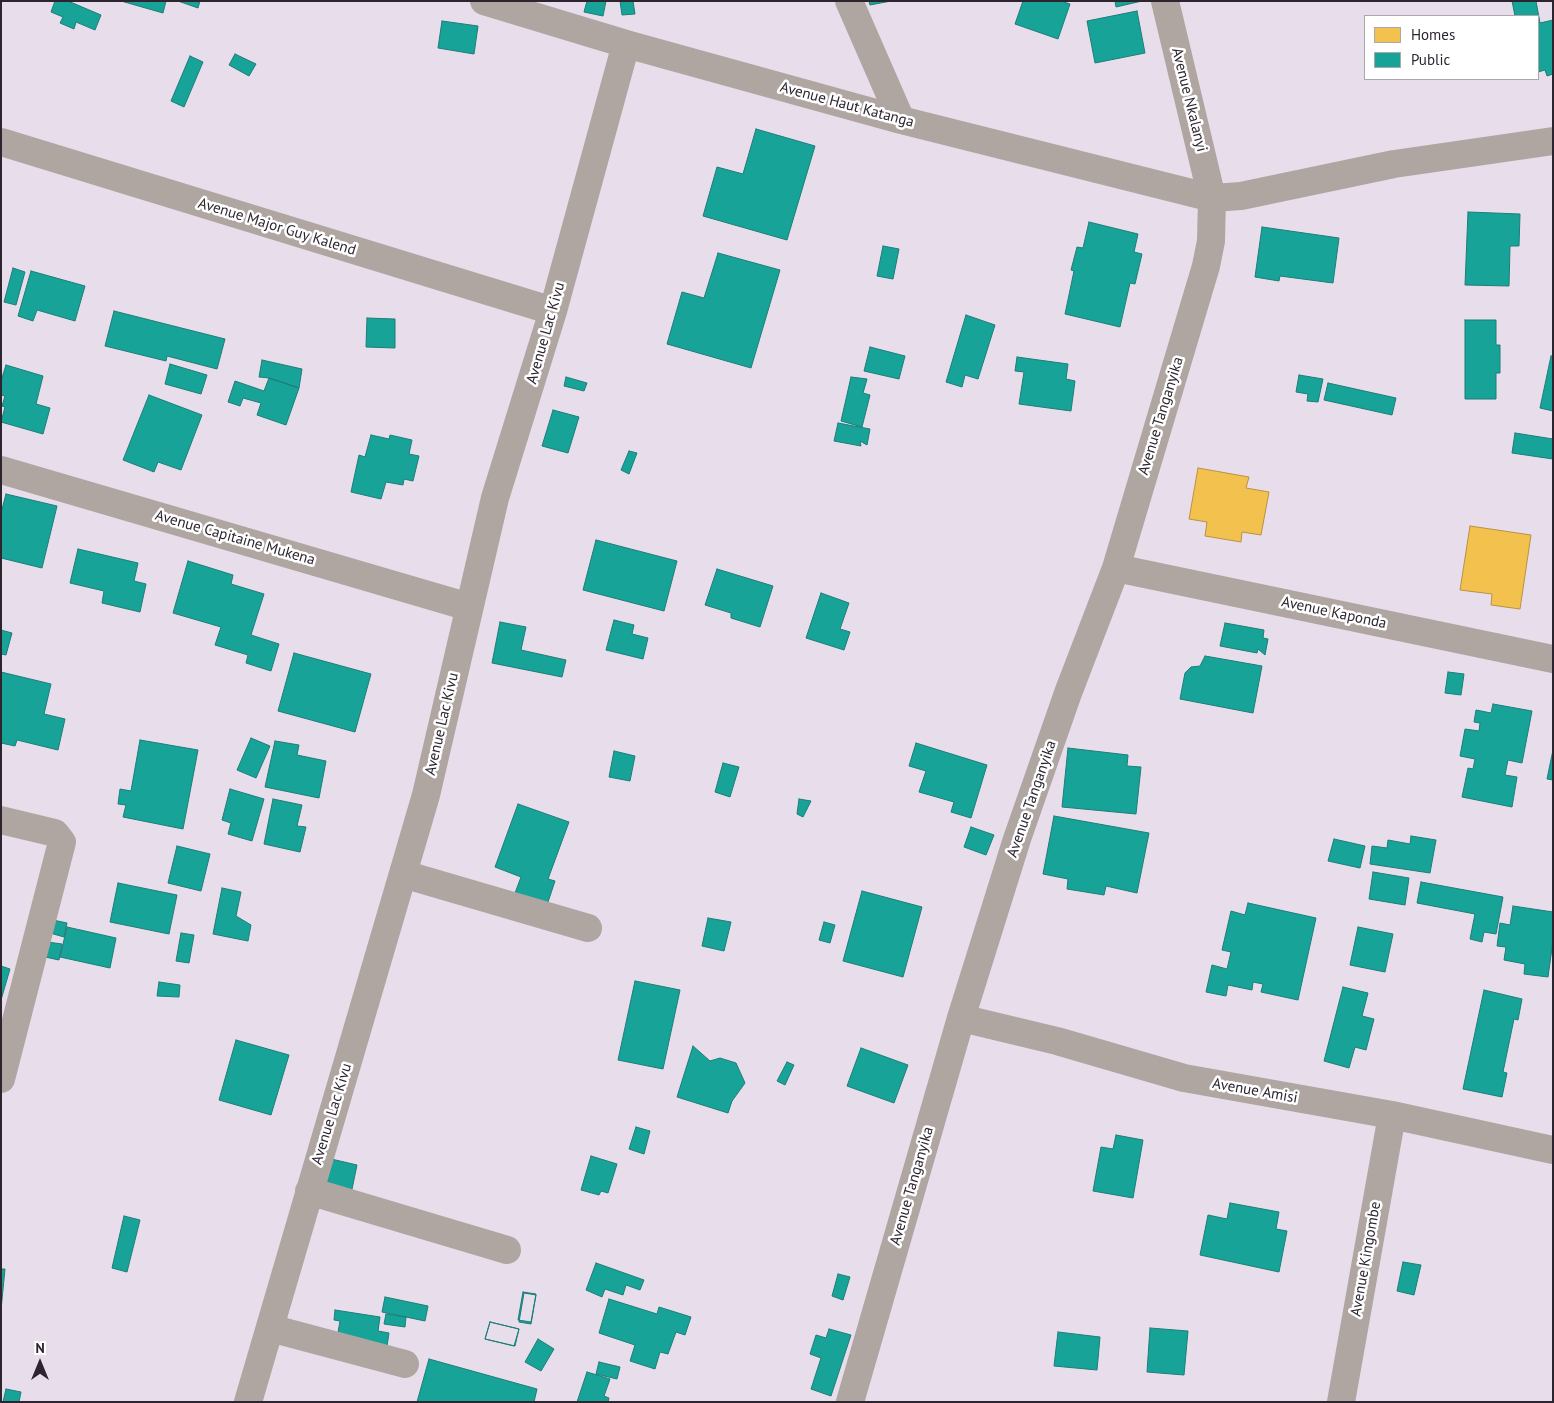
<!DOCTYPE html>
<html>
<head>
<meta charset="utf-8">
<style>
	body { margin:0 }
	#map { position:relative; width:1554px; height:1403px; overflow:hidden; background:#e8ddeb; font-family:"PT Sans",sans-serif }
	canvas { display:block }
	.frame { position:absolute; inset:0; border:2px solid #2c252f; pointer-events:none }
	.legend { position:absolute; left:1364px; top:15px; width:175px; height:65px; box-sizing:border-box; background:#fff; border:1px solid #aba8ac; margin:0; padding:6px 9px; list-style:none; font-size:15px; color:#2c252f }
	.legend li { display:flex; align-items:center; gap:10px; height:25px }
	.legend b { width:25px; border:1px solid #aba8ac }
	.north { position:absolute; left:15px; top:1338px; width:50px; height:50px; -webkit-text-stroke:4px #fff; paint-order:stroke; rotate:0deg; font-size:14px; font-weight:700; line-height:20px; text-align:center; color:#2c252f }
	.north::after { content:''; display:block; margin:auto; width:18px; height:22px; background:#2c252f; clip-path:polygon(50% 0,100% 100%,50% 72%,0 100%) }
</style>
</head>
<body>
<div id="map">
<canvas width="1554" height="1403"></canvas>
<div class="frame"></div>
<ul class="legend">
<li><b style="height:14px;background:#f2c14e"></b>Homes</li>
<li><b style="height:14px;background:#17a398"></b>Public</li>
</ul>
<div class="north">N</div>
</div>
<script>
const ctx = document.querySelector('canvas').getContext('2d');
ctx.lineJoin = 'round';
function paint(path, color) {
  ctx.fillStyle = color;
  ctx.fill(path, 'evenodd');
}
function poly(rows) {
  const path = new Path2D();
  for (const r of rows) {
    path.moveTo(r[0], r[1]);
    for (let i = 2; i < r.length; i += 2) path.lineTo(r[i], r[i + 1]);
  }
  return path;
}
function strokePath(path, color, width, dash) {
  ctx.strokeStyle = color;
  ctx.lineWidth = width;
  ctx.lineCap = dash ? 'butt' : 'round';
  ctx.setLineDash(dash || []);
  ctx.stroke(path);
}
function label(font, color, halo, rows, align = 'center') {
  ctx.font = font + ' "PT Sans",sans-serif';
  ctx.lineWidth = 5;
  ctx.setLineDash([]);
  ctx.textBaseline = 'middle';
  ctx.strokeStyle = halo;
  ctx.fillStyle = color;
  for (const [text, x, y, turn = 0] of rows) {
    ctx.save();
    ctx.translate(x, y);
    ctx.rotate((+turn || 0) * Math.PI / 180);
    ctx.textAlign = isNaN(turn) ? turn : align;
    if (halo) ctx.strokeText(text, 0, 0);
    ctx.fillText(text, 0, 0);
    ctx.restore();
  }
}
const homes = poly([
	[1198,468,1249,477,1246,488,1269,492,1261,535,1242,532,1241,542,1205,536,1207,522,1189,519,1198,468],
	[1470,526,1531,535,1520,609,1491,605,1492,594,1460,590,1470,526]
]);
const public = poly([
	[55,1,68,1,101,15,95,30,76,22,74,29,60,23,63,17,51,12,55,1],
	[121,1,166,1,163,13,121,1],
	[178,1,200,1,198,8,178,1],
	[587,1,606,1,603,16,584,12,587,1],
	[620,1,633,1,635,14,622,15,620,1],
	[869,1,891,1,870,5,869,1],
	[1023,1,1061,1,1070,4,1058,39,1015,24,1023,1],
	[1115,1,1142,1,1116,7,1115,1],
	[1512,1,1536,1,1540,23,1553,20,1553,74,1547,76,1545,70,1538,72,1538,16,1515,16,1512,1],
	[1137,11,1145,53,1095,63,1087,21,1137,11],
	[442,21,478,26,474,54,438,48,442,21],
	[235,54,256,64,249,76,229,65,235,54],
	[190,56,203,62,184,107,171,101,190,56],
	[756,129,815,146,787,240,703,216,717,167,743,174,756,129],
	[1468,212,1520,214,1519,246,1510,246,1509,286,1465,285,1468,212],
	[1089,222,1138,234,1134,252,1142,254,1135,284,1130,283,1120,327,1065,314,1074,271,1071,270,1077,247,1083,248,1089,222],
	[1262,227,1339,238,1333,283,1280,276,1279,281,1255,277,1262,227],
	[883,246,899,249,893,279,877,276,883,246],
	[718,253,780,270,751,368,667,344,682,292,704,298,718,253],
	[13,268,25,272,16,305,4,302,13,268],
	[31,271,85,286,75,321,37,310,33,321,18,316,31,271],
	[114,311,225,339,217,369,167,356,166,361,105,346,114,311],
	[966,315,995,325,978,379,965,375,962,387,946,382,966,315],
	[367,318,395,319,395,348,366,347,367,318],
	[1465,320,1496,320,1496,345,1500,345,1500,373,1496,373,1496,399,1465,399,1465,320],
	[870,347,905,356,899,379,864,371,870,347],
	[1551,356,1553,356,1553,411,1540,408,1551,356],
	[1017,357,1068,364,1066,379,1075,381,1071,411,1019,404,1024,372,1015,371,1017,357],
	[262,360,302,369,299,388,269,378,259,377,262,360],
	[170,364,207,375,201,394,165,384,170,364],
	[6,365,43,376,36,404,50,408,43,434,1,422,5,407,2,406,5,396,1,395,1,381,6,365],
	[1299,375,1323,379,1318,402,1307,401,1308,394,1296,392,1299,375],
	[566,377,587,383,584,391,564,386,566,377],
	[851,377,867,379,863,393,870,395,862,427,841,421,851,377],
	[269,378,299,388,286,425,257,415,261,403,243,398,240,406,228,402,235,381,264,391,269,378],
	[1328,383,1396,398,1392,415,1324,400,1328,383],
	[149,395,202,415,181,470,158,462,154,472,123,460,149,395],
	[553,410,579,417,568,453,542,446,553,410],
	[838,423,870,429,867,445,860,441,861,446,834,441,838,423],
	[1515,433,1553,439,1553,459,1512,453,1515,433],
	[371,435,389,439,390,435,412,440,409,454,419,456,413,481,404,479,403,485,386,482,381,499,351,492,359,455,365,457,371,435],
	[629,451,637,453,629,474,621,470,629,451],
	[6,494,57,506,42,568,1,558,1,513,6,494],
	[596,540,677,561,664,611,583,590,596,540],
	[78,549,138,563,134,581,146,584,140,612,102,603,104,591,70,583,78,549],
	[188,561,233,575,231,584,264,594,251,635,279,644,271,671,246,663,248,655,215,645,221,627,173,613,188,561],
	[717,569,773,586,760,627,731,618,731,613,705,605,717,569],
	[821,593,849,603,840,629,850,632,844,650,806,638,821,593],
	[614,620,634,625,632,634,648,638,643,659,606,650,614,620],
	[500,622,526,627,521,650,566,660,562,677,492,663,500,622],
	[1225,623,1264,630,1263,638,1268,639,1265,655,1258,649,1257,653,1220,646,1225,623],
	[1,630,12,633,6,655,1,654,1,630],
	[294,653,371,674,355,732,278,711,294,653],
	[1205,656,1262,666,1253,713,1180,699,1185,673,1191,667,1200,666,1205,656],
	[1,672,51,684,44,714,65,719,58,750,17,740,15,746,1,743,1,672],
	[1448,672,1464,674,1461,695,1445,693,1448,672],
	[1493,704,1532,711,1522,763,1508,760,1505,775,1517,777,1512,807,1462,797,1468,768,1473,769,1475,759,1460,756,1465,729,1479,731,1480,723,1474,722,1476,710,1491,713,1493,704],
	[251,738,270,746,256,778,237,770,251,738],
	[140,740,198,750,183,829,123,817,126,805,118,804,120,789,131,791,140,740],
	[275,741,299,745,297,755,326,761,319,798,265,787,275,741],
	[916,743,987,765,971,818,951,812,954,802,919,792,926,771,909,766,916,743],
	[1068,748,1128,755,1127,766,1141,767,1136,814,1062,807,1068,748],
	[1553,750,1553,780,1547,779,1553,750],
	[614,751,635,756,630,781,609,777,614,751],
	[723,763,739,767,730,797,715,792,723,763],
	[230,789,264,799,252,841,228,834,231,823,222,820,230,789],
	[273,799,302,805,297,826,306,827,300,852,264,844,273,799],
	[799,799,811,801,803,817,797,814,799,799],
	[518,804,569,822,548,879,555,881,547,905,515,893,521,877,495,867,518,804],
	[1054,816,1149,833,1137,893,1106,886,1104,895,1067,889,1068,879,1043,874,1054,816],
	[971,827,994,835,986,855,964,847,971,827],
	[1411,836,1436,840,1430,873,1370,864,1372,846,1387,848,1388,840,1410,844,1411,836],
	[1334,839,1365,846,1360,868,1328,861,1334,839],
	[177,846,210,854,201,891,168,883,177,846],
	[1373,872,1409,878,1405,905,1369,899,1373,872],
	[1421,882,1503,897,1496,934,1484,932,1482,942,1470,939,1475,914,1417,903,1421,882],
	[118,883,177,895,169,934,110,922,118,883],
	[222,888,241,892,236,916,251,925,248,941,213,934,222,888],
	[862,891,922,907,903,977,843,961,862,891],
	[1248,903,1316,918,1298,1000,1261,992,1263,984,1253,982,1252,990,1228,985,1226,996,1206,992,1212,965,1227,969,1231,952,1222,950,1231,911,1245,915,1248,903],
	[1513,906,1553,912,1553,941,1548,977,1524,974,1525,964,1504,960,1506,947,1497,946,1500,923,1510,925,1513,906],
	[708,918,731,922,724,951,702,946,708,918],
	[53,920,67,923,64,937,50,933,53,920],
	[824,922,835,925,830,943,819,940,824,922],
	[67,927,116,938,110,968,60,957,67,927],
	[1358,927,1393,934,1385,972,1350,965,1358,927],
	[181,933,194,935,189,963,176,961,181,933],
	[47,942,62,944,59,960,45,957,47,942],
	[1,966,10,969,1,1000,1,966],
	[635,981,680,990,663,1069,618,1060,635,981],
	[159,982,180,985,179,997,157,996,159,982],
	[1343,987,1368,993,1362,1016,1374,1019,1366,1050,1355,1047,1349,1068,1324,1061,1343,987],
	[1484,990,1522,999,1518,1020,1514,1019,1503,1072,1507,1073,1502,1097,1463,1089,1484,990],
	[236,1040,289,1055,271,1115,219,1100,236,1040],
	[693,1046,710,1061,720,1058,736,1063,745,1083,732,1101,728,1113,677,1097,693,1046],
	[861,1048,908,1065,894,1103,847,1086,861,1048],
	[787,1062,794,1065,785,1085,777,1081,787,1062],
	[636,1127,650,1131,644,1154,629,1149,636,1127],
	[1116,1135,1143,1140,1133,1198,1093,1191,1101,1147,1113,1149,1116,1135],
	[591,1156,617,1164,608,1193,601,1191,599,1195,581,1190,591,1156],
	[327,1158,357,1165,351,1194,320,1187,327,1158],
	[1230,1203,1279,1212,1276,1229,1287,1231,1279,1272,1200,1255,1208,1215,1227,1219,1230,1203],
	[124,1216,140,1220,127,1272,112,1268,124,1216],
	[1403,1262,1421,1265,1414,1295,1397,1291,1403,1262],
	[596,1263,644,1280,640,1290,626,1285,623,1295,605,1289,602,1297,586,1290,596,1263],
	[1,1269,5,1269,1,1310,1,1269],
	[838,1274,850,1277,843,1300,832,1296,838,1274],
	[523,1292,536,1294,531,1322,518,1320,523,1292],
	[524,1293,536,1295,531,1324,519,1322,524,1293],
	[385,1297,428,1306,425,1321,382,1312,385,1297],
	[609,1299,657,1314,659,1307,691,1317,685,1335,676,1332,668,1354,660,1352,655,1369,630,1361,635,1345,599,1333,609,1299],
	[335,1310,380,1317,378,1331,389,1333,387,1346,337,1338,340,1321,334,1320,335,1310],
	[386,1314,406,1317,405,1327,384,1324,386,1314],
	[490,1322,519,1329,515,1346,485,1339,490,1322],
	[490,1322,519,1329,514,1346,485,1339,490,1322],
	[1150,1328,1188,1331,1184,1375,1147,1372,1150,1328],
	[829,1329,851,1335,831,1396,811,1389,821,1358,810,1354,816,1335,826,1338,829,1329],
	[1058,1332,1100,1337,1097,1370,1054,1366,1058,1332],
	[538,1339,554,1349,541,1371,525,1362,538,1339],
	[429,1359,537,1389,534,1402,417,1402,429,1359],
	[599,1362,620,1367,617,1379,596,1374,599,1362],
	[587,1372,610,1379,604,1396,609,1398,608,1402,577,1402,587,1372],
	[6,1389,21,1392,19,1402,3,1402,6,1389]
]);
const minor = poly([
	[484,1,626,44,901,120,1212,198,1241,196,1394,164,1553,141],
	[849,1,901,120],
	[1,142,553,311],
	[1,470,469,607],
	[1116,568,1553,659],
	[1,820,55,833,62,842,1,1079],
	[403,874,588,928],
	[961,1018,1057,1041,1184,1078,1392,1115,1553,1150],
	[309,1191,507,1250],
	[270,1328,405,1364],
	[248,1402,426,795,495,498,553,311,626,44],
	[850,1402,961,1018,1017,839,1068,693,1116,568,1206,266,1211,241,1212,198,1165,1],
	[1341,1402,1392,1115]
]);
const streetNames = [
	["Avenue Nkalanyi",1189,100,76],
	["Avenue Haut Katanga",847,105,15],
	["Avenue Major Guy Kalend",277,227,17],
	["Avenue Lac Kivu",546,333,-74],
	["Avenue Tanganyika",1161,416,-73],
	["Avenue Capitaine Mukena",235,538,16],
	["Avenue Kaponda",1334,613,12],
	["Avenue Lac Kivu",442,724,-77],
	["Avenue Tanganyika",1032,799,-71],
	["Avenue Amisi",1255,1091,10],
	["Avenue Lac Kivu",332,1114,-73],
	["Avenue Tanganyika",912,1186,-74],
	["Avenue Kingombe",1366,1259,-80]
];
paint(homes, '#f2c14e');
strokePath(homes, '#b79245', 1);
paint(public, '#17a398');
strokePath(public, '#1d7d78', 1);
strokePath(minor, '#afa6a2', 28);
label('15px', '#2c252f', '#fff', streetNames);
</script>
</body>
</html>
